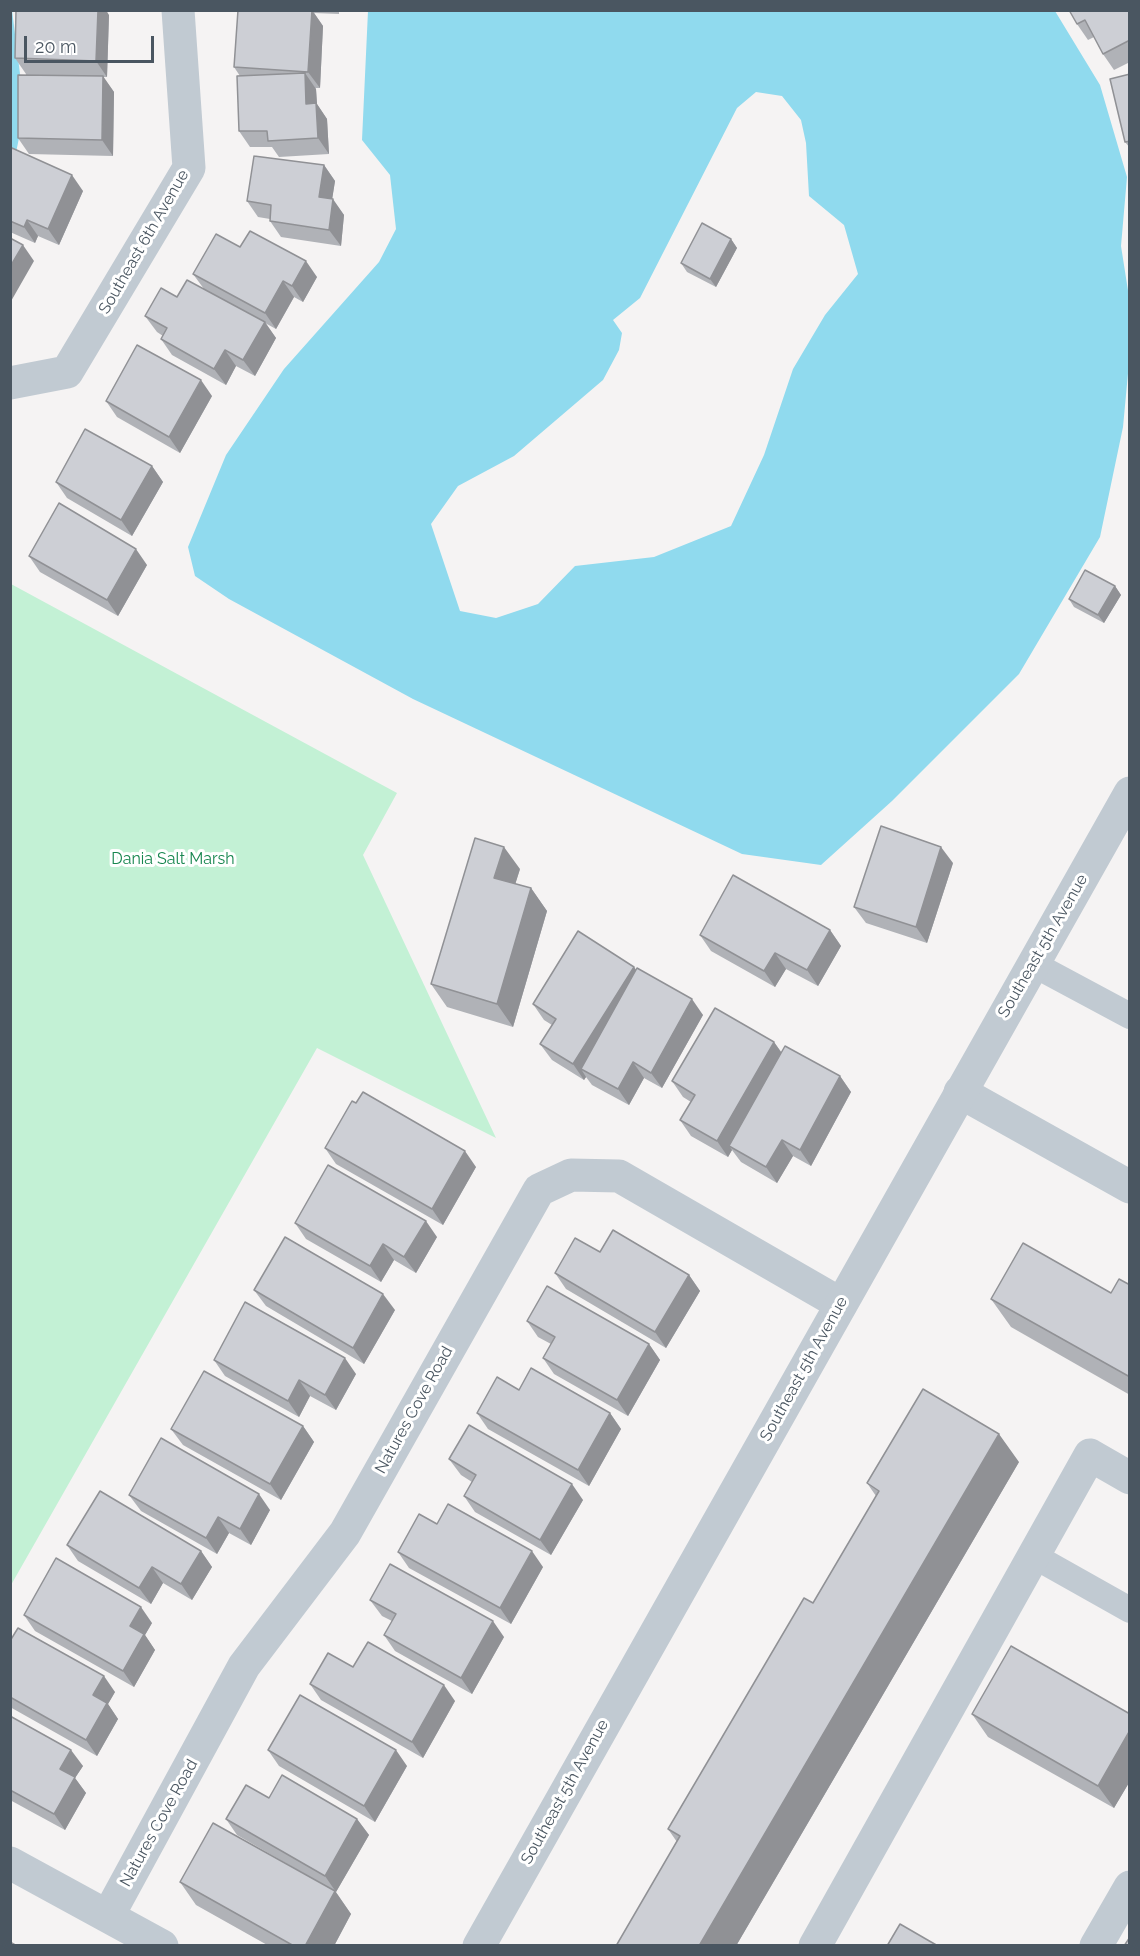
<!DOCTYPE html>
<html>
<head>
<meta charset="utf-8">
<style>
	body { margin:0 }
	#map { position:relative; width:1140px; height:1956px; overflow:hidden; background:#f5f3f3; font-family:Raleway,sans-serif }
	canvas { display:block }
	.frame { position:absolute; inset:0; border:12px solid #4a5661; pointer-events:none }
	.scale { position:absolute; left:24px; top:36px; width:130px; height:27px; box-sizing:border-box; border:3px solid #4a5661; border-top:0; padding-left:8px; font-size:18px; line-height:21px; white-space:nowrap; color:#4a5661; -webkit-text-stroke:4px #fff; paint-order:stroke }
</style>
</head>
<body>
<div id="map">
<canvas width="1140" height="1956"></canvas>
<div class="frame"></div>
<div class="scale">20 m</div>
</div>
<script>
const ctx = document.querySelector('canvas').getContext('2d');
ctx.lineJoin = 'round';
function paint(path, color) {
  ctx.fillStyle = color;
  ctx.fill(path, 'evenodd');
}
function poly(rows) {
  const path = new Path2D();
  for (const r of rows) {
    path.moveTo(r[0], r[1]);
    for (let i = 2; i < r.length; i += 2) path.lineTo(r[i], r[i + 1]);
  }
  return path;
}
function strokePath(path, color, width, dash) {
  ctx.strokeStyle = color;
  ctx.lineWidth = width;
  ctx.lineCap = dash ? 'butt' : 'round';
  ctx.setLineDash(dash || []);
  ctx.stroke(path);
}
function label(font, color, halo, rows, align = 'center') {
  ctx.font = font + ' Raleway,sans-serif';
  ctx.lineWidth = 6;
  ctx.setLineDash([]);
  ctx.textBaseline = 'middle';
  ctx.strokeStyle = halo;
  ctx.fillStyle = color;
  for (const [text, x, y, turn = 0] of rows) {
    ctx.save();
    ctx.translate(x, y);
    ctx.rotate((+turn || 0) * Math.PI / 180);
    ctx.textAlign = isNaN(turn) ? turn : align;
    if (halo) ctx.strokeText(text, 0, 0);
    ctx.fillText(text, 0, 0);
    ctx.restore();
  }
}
const green = poly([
	[11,584,397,793,363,855,496,1138,317,1048,11,1585]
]);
const water = poly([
	[12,10,21,82,19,138,11,177],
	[368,11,1055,11,1100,85,1127,177,1121,246,1129,297,1130,352,1123,427,1100,537,1019,674,892,801,821,865,742,854,413,699,229,599,195,576,188,547,226,455,284,369,379,262,396,229,390,175,362,140],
	[756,92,782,96,801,120,806,143,809,196,844,225,858,274,825,315,793,369,764,455,731,526,654,557,575,566,538,604,496,618,460,611,431,524,458,486,514,456,603,380,619,350,622,333,613,320,640,298,737,108]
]);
const service = poly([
	[1033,964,1130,1016],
	[1034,1556,1130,1610]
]);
const minor = poly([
	[10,383,67,372,189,168,178,10],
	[960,1092,1130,1187],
	[10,1863,162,1946],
	[108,1916,244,1666,345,1533,539,1190,571,1175,619,1176,841,1304],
	[815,1946,1090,1455,1130,1478],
	[1096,1946,1130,1887]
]);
const tertiary = poly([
	[479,1946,1130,793]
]);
const wall = poly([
	[238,10,339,10,339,14,314,13,323,26,320,88,315,88,316,89,317,104,327,119,329,154,279,157,272,147,250,147,239,131,240,76,234,67],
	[1069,10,1130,10,1130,62,1114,70,1103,54,1094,37,1088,40,1077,24],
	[109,15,107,77,103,77,114,92,113,156,29,154,18,138,26,74,15,58],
	[1130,74,1130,148,1125,142],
	[10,151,83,191,59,245,38,236,35,243,10,232],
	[324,165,335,181,332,199,344,215,341,246,281,237,270,221,270,219,258,217,247,201],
	[731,239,737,248,716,287,687,272,681,263],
	[240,247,317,277,303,302,294,297,276,329,265,323,276,338,255,376,236,366,226,385,172,355,161,339,163,336,157,332,145,316,177,297,204,289,193,274],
	[212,396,180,453,117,417,106,401],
	[152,466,163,482,132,536,67,498,56,482],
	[29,556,147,565,118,616,40,572],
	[1115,586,1121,595,1104,623,1074,607,1069,599],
	[953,863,927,943,866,923,854,907],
	[520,869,515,884,531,888,547,911,513,1027,447,1007,431,984],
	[830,930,841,946,818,986,786,969,775,987,711,951,700,935],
	[634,967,636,970,703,1015,662,1088,644,1078,629,1105,592,1085,586,1077,584,1080,552,1060,540,1044,552,1025,544,1020,533,1004],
	[774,1042,782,1053,840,1076,851,1092,811,1166,793,1156,777,1183,741,1162,732,1150,728,1157,691,1136,680,1120,691,1102,683,1097,672,1081],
	[325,1148,476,1167,443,1225,336,1164],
	[295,1223,437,1237,416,1273,394,1260,381,1282,306,1239],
	[600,1252,689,1275,700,1291,666,1348,566,1289,555,1273],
	[1130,1285,1130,1395,1011,1327,991,1299,1111,1293],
	[254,1290,395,1310,364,1364,266,1306],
	[527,1321,649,1344,660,1360,628,1416,554,1374,543,1358,551,1344,538,1337],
	[214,1360,356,1374,336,1410,310,1396,299,1417,225,1376],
	[519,1390,610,1413,621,1429,589,1486,488,1429,477,1413],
	[303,1426,314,1442,281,1500,183,1445,171,1429],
	[449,1459,583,1500,551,1555,475,1512,464,1496,472,1482,461,1475],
	[1019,1462,736,1946,616,1946,677,1842,668,1829,813,1603,876,1496,867,1483],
	[129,1495,270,1510,251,1545,229,1533,217,1554,141,1511],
	[67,1545,201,1551,212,1567,192,1600,163,1583,151,1604,78,1561],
	[398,1552,543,1567,511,1624,409,1568],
	[370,1600,504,1637,472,1694,395,1651,384,1635,392,1621,382,1616],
	[24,1615,152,1623,145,1635,155,1650,134,1687,35,1631],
	[10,1641,115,1692,108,1704,118,1719,97,1756,10,1707],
	[353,1667,455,1701,423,1758,321,1700,310,1684],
	[972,1714,1130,1714,1130,1781,1114,1808,988,1737],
	[10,1716,83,1766,75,1778,86,1793,65,1830,10,1800],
	[268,1750,407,1766,375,1822,279,1766],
	[269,1798,357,1819,369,1835,336,1892,351,1914,334,1946,269,1946,196,1905,180,1882,310,1877,237,1835,226,1819]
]);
const shadedWall = poly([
	[98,10,106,10,109,15,107,77,96,61],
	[312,10,323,26,320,88,308,72],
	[305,73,316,89,317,104,327,119,329,154,318,138,306,104],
	[103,76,114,92,113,156,102,140],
	[324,165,335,181,330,213,319,197],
	[72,175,83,191,59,245,48,229],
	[333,199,344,215,341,246,329,230],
	[27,220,38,236,35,243,24,227],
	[731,239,737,248,716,287,710,279],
	[23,245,34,261,10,303,10,267],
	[306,261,317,277,303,302,292,286],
	[283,281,294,297,276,329,265,313],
	[265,322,276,338,255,376,243,360],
	[225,350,236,366,226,385,214,369],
	[201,380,212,396,180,453,169,437],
	[152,466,163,482,132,536,121,520],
	[136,549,147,565,118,616,107,600],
	[1115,586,1121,595,1104,623,1098,615],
	[504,847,520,869,510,901,494,878],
	[941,847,953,863,927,943,916,927],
	[531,888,547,911,513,1027,497,1004],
	[830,930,841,946,818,986,807,970],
	[775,953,786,969,775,987,764,971],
	[634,967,645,983,581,1069,586,1077,584,1080,573,1064],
	[692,999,703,1015,662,1088,651,1073],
	[774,1042,785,1058,729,1146,732,1150,728,1157,717,1141],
	[633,1062,644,1078,629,1105,618,1089],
	[840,1076,851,1092,811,1166,800,1150],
	[782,1140,793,1156,777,1183,766,1167],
	[465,1151,476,1167,443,1225,432,1209],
	[426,1221,437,1237,416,1273,404,1257],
	[383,1244,394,1260,381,1282,370,1266],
	[689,1275,700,1291,666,1348,655,1332],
	[383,1294,395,1310,364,1364,353,1348],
	[649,1344,660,1360,628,1416,617,1400],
	[345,1358,356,1374,336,1410,325,1395],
	[299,1380,310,1396,299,1417,288,1401],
	[610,1413,621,1429,589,1486,578,1470],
	[303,1426,314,1442,281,1500,270,1484],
	[999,1434,1019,1462,736,1946,699,1946],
	[572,1484,583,1500,551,1555,540,1540],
	[259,1494,270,1510,251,1545,240,1529],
	[218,1517,229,1533,217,1554,206,1538],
	[201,1551,212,1567,192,1600,181,1584],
	[532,1551,543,1567,511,1624,500,1608],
	[152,1567,163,1583,151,1604,139,1588],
	[141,1607,152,1623,145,1635,155,1650,134,1687,123,1671,130,1626],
	[493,1621,504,1637,472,1694,461,1678],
	[104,1676,115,1692,108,1704,118,1719,97,1756,86,1740,93,1695],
	[444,1685,455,1701,423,1758,412,1742],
	[1130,1730,1130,1781,1114,1808,1098,1786],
	[71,1750,83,1766,75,1778,86,1793,65,1830,54,1814,60,1769],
	[396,1750,407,1766,375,1822,364,1806],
	[357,1819,369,1835,336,1892,325,1876],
	[335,1891,351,1914,334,1946,305,1946]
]);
const building = poly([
	[16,10,98,10,96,61,15,58,16,10],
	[238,10,312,10,308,72,234,67,238,10],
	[1069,10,1130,10,1130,40,1103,54,1085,20,1077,24,1069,10],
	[305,73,306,104,316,103,318,138,268,141,267,131,239,131,237,76,305,73],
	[1130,74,1130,141,1125,142,1110,79,1130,74],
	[18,75,103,76,102,140,18,138,18,75],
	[12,148,72,175,48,229,27,220,24,227,10,221,10,151,12,148],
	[254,156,324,165,319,197,333,199,329,230,270,221,271,205,247,201,254,156],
	[702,223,731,239,710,279,681,263,702,223],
	[250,231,306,261,292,286,283,281,265,313,193,274,216,234,240,247,250,231],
	[10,238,23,245,10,267,10,238],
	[187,280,265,322,243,360,225,350,214,369,161,339,167,328,145,316,161,288,177,297,187,280],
	[137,345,201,380,169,437,106,401,137,345],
	[85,429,152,466,121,520,56,482,85,429],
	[59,503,136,549,107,600,29,556,59,503],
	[1085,570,1115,586,1098,615,1069,599,1085,570],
	[881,826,941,847,916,927,854,907,881,826],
	[475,838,504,847,494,878,531,888,497,1004,431,984,475,838],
	[733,875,830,930,807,970,775,953,764,971,700,935,733,875],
	[578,931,634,967,573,1064,540,1044,556,1019,533,1004,578,931],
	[637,968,692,999,651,1073,633,1062,618,1089,581,1069,637,968],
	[715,1008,774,1042,717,1141,680,1120,695,1095,672,1081,715,1008],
	[785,1046,840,1076,800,1150,782,1140,766,1167,729,1146,785,1046],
	[363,1092,465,1151,432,1209,325,1148,352,1101,356,1103,363,1092],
	[328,1165,426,1221,404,1257,383,1244,370,1266,295,1223,328,1165],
	[613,1230,689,1275,655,1332,555,1273,575,1238,600,1252,613,1230],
	[285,1237,383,1294,353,1348,254,1290,285,1237],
	[1023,1243,1111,1293,1119,1279,1130,1285,1130,1377,991,1299,1023,1243],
	[547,1286,649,1344,617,1400,543,1358,555,1337,527,1321,547,1286],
	[245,1302,345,1358,325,1395,299,1380,288,1401,214,1360,245,1302],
	[531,1368,610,1413,578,1470,477,1413,497,1377,519,1390,531,1368],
	[204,1371,303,1426,270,1484,171,1429,204,1371],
	[923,1389,999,1434,699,1946,616,1946,680,1836,668,1829,804,1598,813,1603,879,1491,867,1483,923,1389],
	[469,1425,572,1484,540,1540,464,1496,476,1475,449,1459,469,1425],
	[161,1438,259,1494,240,1529,218,1517,206,1538,129,1495,161,1438],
	[100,1491,201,1551,181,1584,152,1567,139,1588,67,1545,100,1491],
	[448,1504,532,1551,500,1608,398,1552,419,1514,437,1524,448,1504],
	[56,1558,141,1607,130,1626,144,1634,123,1671,24,1615,56,1558],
	[390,1564,493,1621,461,1678,384,1635,396,1614,370,1600,390,1564],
	[18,1628,104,1676,93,1695,107,1703,86,1740,10,1697,10,1641,18,1628],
	[368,1642,444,1685,412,1742,310,1684,328,1653,353,1667,368,1642],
	[1011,1646,1130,1714,1130,1730,1098,1786,972,1714,1011,1646],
	[300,1695,396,1750,364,1806,268,1750,300,1695],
	[10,1716,71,1750,60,1769,75,1777,54,1814,10,1790,10,1716],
	[282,1775,357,1819,325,1876,226,1819,246,1785,269,1798,282,1775],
	[213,1823,335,1891,305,1946,294,1946,180,1882,213,1823],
	[900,1924,938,1946,887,1946,900,1924],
	[1130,1937,1130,1946,1124,1946,1130,1937],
	[10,1942,17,1946,10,1946,10,1942]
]);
const streetNames = [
	["Southeast 6th Avenue",144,242,-60],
	["Southeast 5th Avenue",1043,946,-60],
	["Southeast 5th Avenue",804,1369,-61],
	["Natures Cove Road",414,1410,-61],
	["Southeast 5th Avenue",565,1792,-61],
	["Natures Cove Road",159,1823,-61]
];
const parkNames = [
	["Dania Salt Marsh",173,859]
];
paint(green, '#c3f1d5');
paint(water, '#90daee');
strokePath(service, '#c1cad2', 26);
strokePath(minor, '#c1cad2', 33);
strokePath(tertiary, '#c1cad2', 33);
paint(wall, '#b0b2b7');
paint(shadedWall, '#909195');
paint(building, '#cdcfd5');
strokePath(building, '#909195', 1.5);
label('16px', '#4a5661', '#fff', streetNames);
label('16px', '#17864f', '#fff', parkNames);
</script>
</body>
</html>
